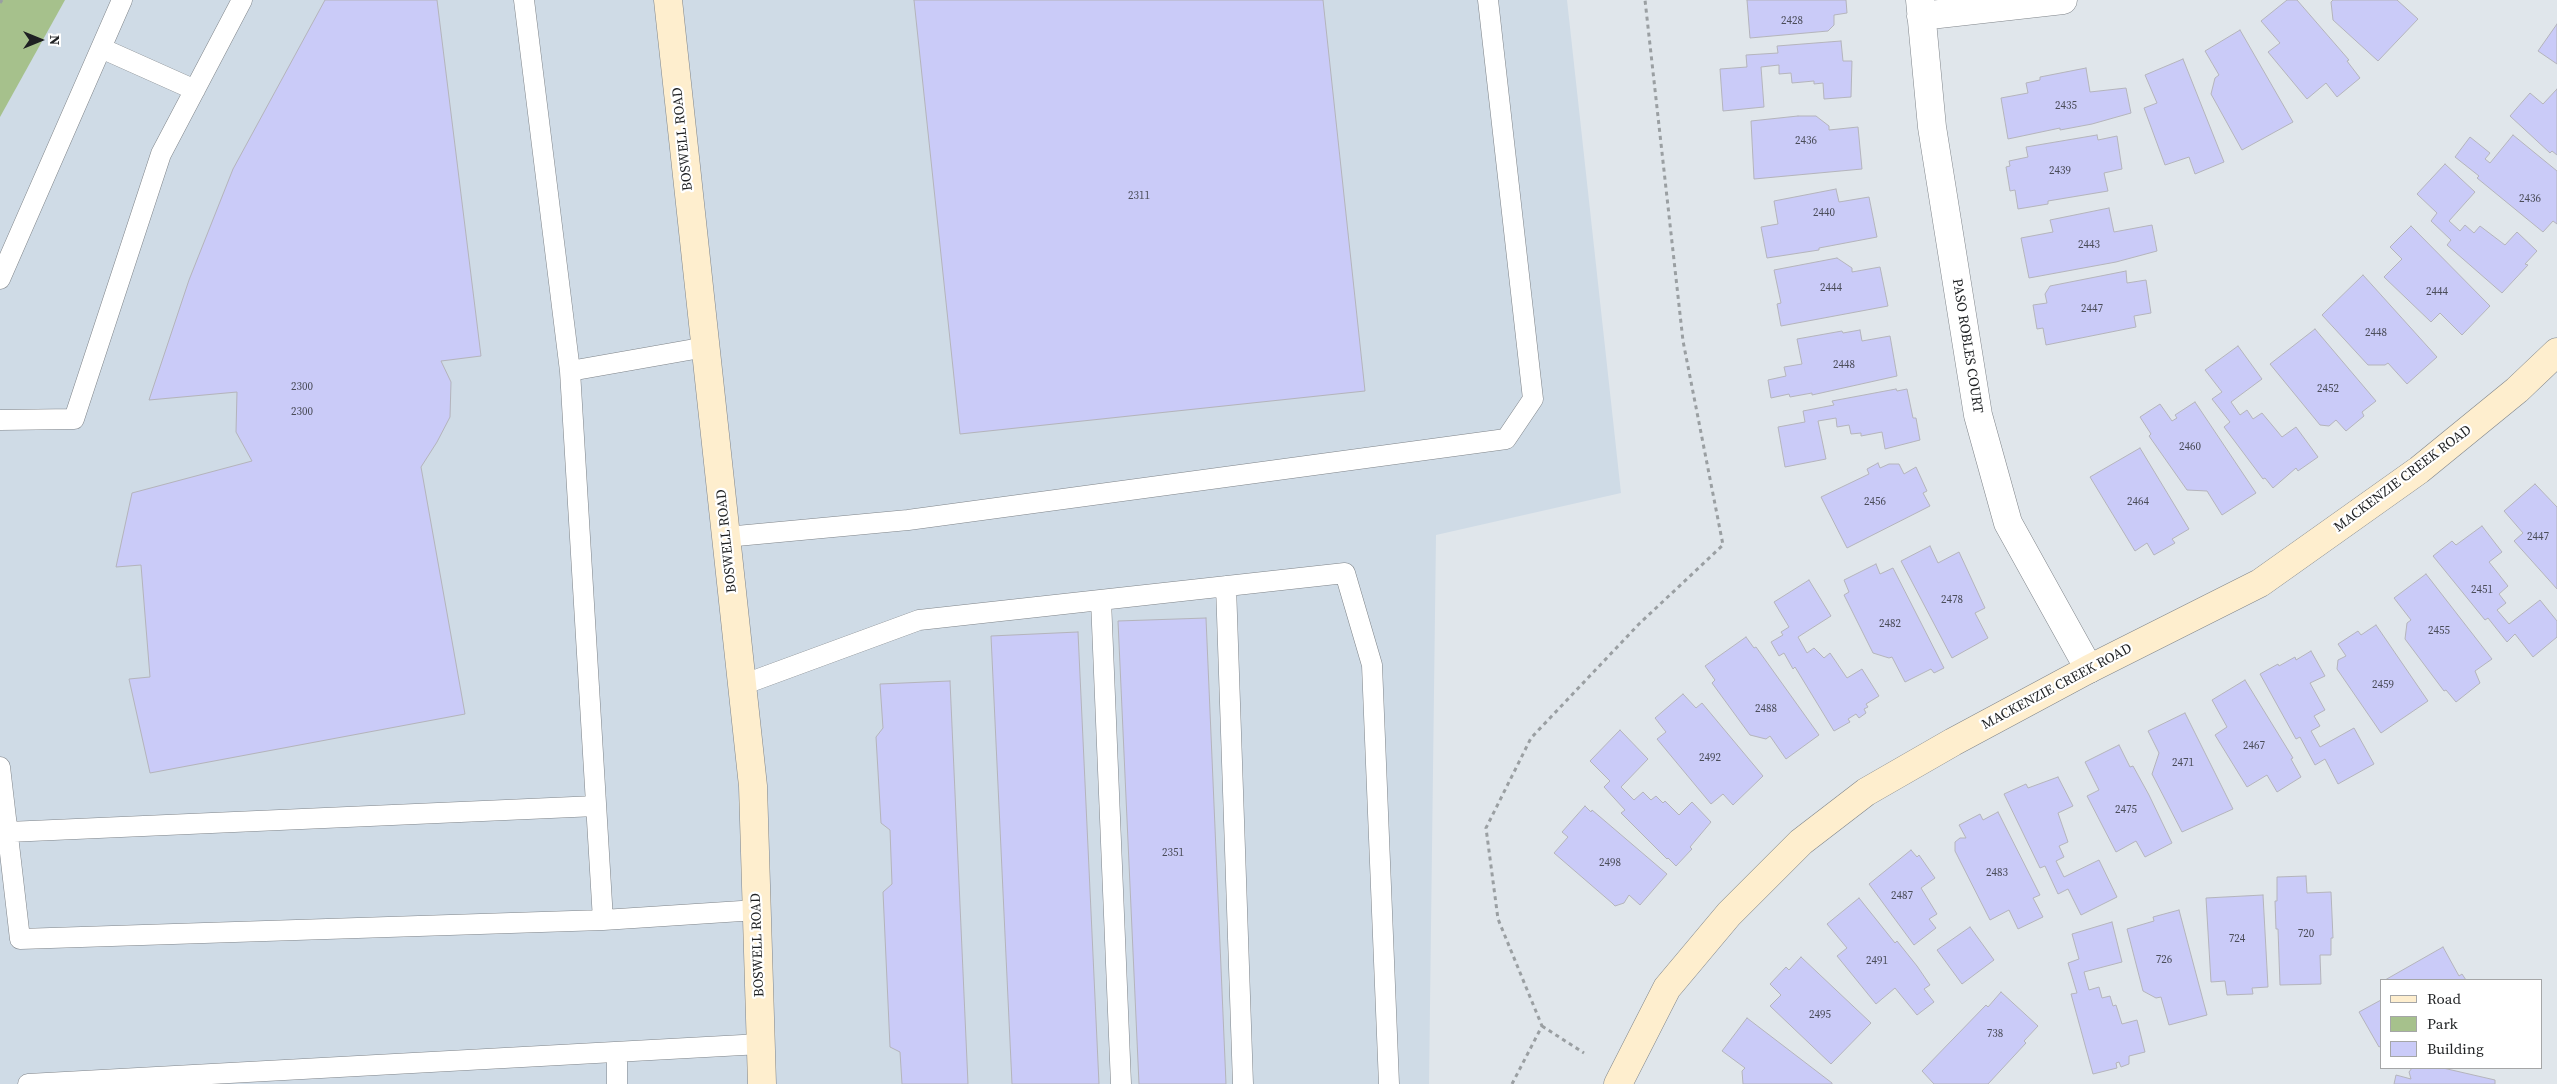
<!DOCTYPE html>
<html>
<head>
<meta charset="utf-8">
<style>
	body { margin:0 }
	#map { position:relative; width:2557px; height:1084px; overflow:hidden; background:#e0e6eb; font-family:"Source Serif 4",serif }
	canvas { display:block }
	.legend { position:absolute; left:2380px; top:979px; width:162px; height:90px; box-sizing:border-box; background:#fff; border:1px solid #a5a6a7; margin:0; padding:6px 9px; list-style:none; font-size:15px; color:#1f2123 }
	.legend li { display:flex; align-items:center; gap:10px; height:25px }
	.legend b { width:25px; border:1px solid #a5a6a7 }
	.north { position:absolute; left:15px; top:15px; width:50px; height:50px; -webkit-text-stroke:4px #fff; paint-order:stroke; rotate:90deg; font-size:14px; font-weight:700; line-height:20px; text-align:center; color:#1f2123 }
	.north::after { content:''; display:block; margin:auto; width:18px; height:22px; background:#1f2123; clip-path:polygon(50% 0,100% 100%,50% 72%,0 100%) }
</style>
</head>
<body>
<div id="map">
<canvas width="2557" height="1084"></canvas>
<ul class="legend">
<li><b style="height:6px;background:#feeece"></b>Road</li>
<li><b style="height:14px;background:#a6c18c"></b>Park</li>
<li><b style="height:14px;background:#cacbf8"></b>Building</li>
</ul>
<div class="north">N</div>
</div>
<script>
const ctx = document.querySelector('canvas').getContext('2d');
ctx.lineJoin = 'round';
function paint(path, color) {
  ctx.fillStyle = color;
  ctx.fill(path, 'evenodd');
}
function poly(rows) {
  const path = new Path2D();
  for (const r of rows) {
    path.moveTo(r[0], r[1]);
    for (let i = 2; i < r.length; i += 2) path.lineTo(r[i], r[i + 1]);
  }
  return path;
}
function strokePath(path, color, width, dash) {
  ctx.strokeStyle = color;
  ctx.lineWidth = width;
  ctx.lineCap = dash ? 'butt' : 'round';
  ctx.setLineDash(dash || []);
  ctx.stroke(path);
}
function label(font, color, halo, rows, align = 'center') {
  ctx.font = font + ' "Source Serif 4",serif';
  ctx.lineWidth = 4.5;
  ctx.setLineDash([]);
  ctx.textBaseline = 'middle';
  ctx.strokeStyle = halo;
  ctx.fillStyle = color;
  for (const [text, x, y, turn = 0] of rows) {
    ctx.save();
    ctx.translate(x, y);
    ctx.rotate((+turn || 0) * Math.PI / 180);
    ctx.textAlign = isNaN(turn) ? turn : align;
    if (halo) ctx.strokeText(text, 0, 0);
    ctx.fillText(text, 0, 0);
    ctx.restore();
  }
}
const built = poly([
	[0,0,1567,0,1621,493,1436,535,1429,1084,0,1084]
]);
const green = poly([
	[0,0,65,0,0,117]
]);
const building = poly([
	[325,0,437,0,481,356,441,361,451,382,450,417,437,442,421,467,465,714,150,773,129,679,150,677,141,565,116,567,132,493,252,461,236,432,237,392,149,400,189,280,233,169,325,0],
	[914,0,1323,0,1365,391,960,434,914,0],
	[1747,0,1846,0,1847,13,1834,15,1834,25,1828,31,1750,38,1747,0],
	[2287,0,2297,0,2349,60,2347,61,2360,78,2337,97,2326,83,2307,99,2268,52,2280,43,2261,21,2287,0],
	[2333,0,2397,0,2418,19,2378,61,2333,20,2331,2,2333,0],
	[2557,24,2557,64,2538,51,2557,24],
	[2240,30,2293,122,2242,150,2211,94,2215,78,2219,75,2205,51,2240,30],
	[1841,41,1843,61,1852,61,1851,97,1824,99,1823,83,1814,84,1814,81,1792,83,1791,73,1779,74,1779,65,1761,67,1764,107,1723,111,1720,69,1747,67,1746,55,1778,53,1777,46,1841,41],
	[2183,59,2224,162,2195,174,2189,157,2165,165,2144,108,2157,103,2145,75,2183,59],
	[2086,68,2090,92,2126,88,2131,113,2092,124,2060,130,2060,128,2008,139,2001,98,2028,93,2026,83,2040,80,2040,77,2086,68],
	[2557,89,2557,155,2552,151,2550,153,2510,116,2530,93,2543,104,2557,89],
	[1798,116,1816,116,1829,126,1829,130,1858,127,1862,169,1754,179,1751,121,1798,116],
	[2097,135,2098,140,2117,136,2122,169,2104,173,2108,191,2048,201,2048,204,2018,209,2015,190,2010,191,2006,167,2010,166,2009,161,2028,157,2026,147,2097,135],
	[2513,135,2557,171,2557,224,2553,221,2543,232,2477,178,2479,176,2455,157,2470,137,2490,153,2485,159,2490,163,2513,135],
	[2445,164,2475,192,2449,221,2460,231,2465,225,2474,233,2480,226,2505,245,2517,232,2537,251,2525,264,2528,265,2502,293,2447,245,2451,240,2431,221,2437,213,2417,194,2445,164],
	[1836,189,1839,202,1869,197,1877,237,1819,248,1819,250,1767,258,1761,227,1778,224,1774,201,1836,189],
	[2109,208,2114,232,2152,225,2157,251,2116,262,2029,278,2021,238,2053,232,2050,220,2109,208],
	[2411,226,2490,306,2462,335,2440,313,2431,322,2384,277,2402,259,2390,247,2411,226],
	[1837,258,1852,268,1852,272,1880,267,1888,306,1781,326,1777,304,1781,303,1774,270,1837,258],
	[2126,271,2127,283,2146,280,2151,313,2134,316,2136,327,2046,345,2043,328,2037,329,2033,305,2047,303,2045,294,2050,286,2126,271],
	[2363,275,2437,357,2407,384,2388,363,2385,365,2368,365,2322,315,2363,275],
	[2315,329,2376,401,2362,412,2364,416,2346,431,2336,420,2329,426,2320,425,2270,364,2315,329],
	[1860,330,1862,341,1890,336,1897,376,1812,395,1812,393,1790,397,1789,394,1771,398,1768,380,1786,376,1784,367,1802,364,1797,339,1842,331,1843,333,1860,330],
	[2238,346,2262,379,2231,402,2240,415,2247,410,2253,419,2262,413,2282,437,2296,427,2318,457,2298,471,2296,468,2273,488,2265,478,2263,479,2224,427,2230,422,2212,399,2222,392,2205,370,2238,346],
	[1896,389,1897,391,1907,389,1913,418,1916,418,1920,440,1885,449,1882,432,1861,436,1861,433,1851,434,1849,425,1837,427,1836,418,1818,421,1826,459,1785,467,1778,427,1805,422,1803,411,1834,405,1832,401,1896,389],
	[2195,402,2256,493,2222,515,2207,491,2187,490,2149,436,2151,434,2140,417,2160,404,2172,421,2177,418,2175,415,2195,402],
	[2140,448,2189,529,2172,539,2175,543,2154,555,2147,543,2135,551,2090,477,2140,448],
	[1878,463,1880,468,1889,464,1899,464,1904,474,1916,467,1927,491,1923,493,1930,506,1847,548,1821,497,1869,474,1867,469,1878,463],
	[2535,484,2557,507,2557,589,2514,541,2523,533,2504,511,2535,484],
	[2482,526,2502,552,2489,562,2508,586,2499,594,2506,603,2497,610,2509,624,2540,600,2557,621,2557,637,2533,657,2515,634,2507,642,2488,618,2485,620,2433,556,2452,541,2456,545,2482,526],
	[1930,546,1938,563,1959,552,1985,608,1975,613,1988,638,1952,658,1901,561,1930,546],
	[1876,564,1880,574,1893,568,1944,668,1934,673,1931,669,1905,682,1892,657,1889,658,1873,653,1844,595,1849,592,1844,580,1876,564],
	[2426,574,2492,659,2475,671,2480,683,2456,702,2446,690,2444,691,2405,639,2407,623,2411,620,2394,598,2426,574],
	[1809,580,1831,616,1798,637,1807,653,1814,648,1824,658,1830,653,1847,678,1862,669,1879,696,1866,704,1868,707,1864,709,1866,713,1859,718,1856,714,1848,719,1850,722,1834,731,1795,667,1793,669,1784,653,1779,656,1771,642,1783,635,1781,632,1789,627,1774,602,1809,580],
	[1206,618,1226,1084,1139,1084,1118,621,1206,618],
	[2376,625,2428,701,2381,733,2337,669,2338,660,2346,656,2338,644,2358,631,2361,635,2376,625],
	[1078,632,1099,1084,1012,1084,991,636,1078,632],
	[1746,637,1754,648,1756,647,1819,735,1786,759,1770,736,1766,739,1750,735,1712,683,1715,680,1705,666,1746,637],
	[2311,651,2325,676,2310,683,2325,710,2314,716,2320,726,2311,731,2320,747,2354,728,2374,764,2338,784,2325,759,2315,765,2300,737,2296,739,2260,674,2278,664,2279,666,2295,657,2296,660,2311,651],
	[2245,680,2293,758,2291,759,2301,777,2277,792,2267,775,2247,787,2215,735,2227,727,2212,700,2245,680],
	[950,681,968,1084,902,1084,900,1052,890,1047,883,892,892,884,890,830,881,823,876,737,883,728,880,684,950,681],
	[1683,694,1696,708,1702,703,1763,776,1733,805,1723,794,1711,804,1657,739,1666,732,1655,718,1683,694],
	[2185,713,2233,809,2182,832,2152,774,2159,753,2148,731,2185,713],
	[1620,730,1648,759,1621,787,1634,800,1643,792,1651,800,1656,796,1663,803,1665,801,1679,815,1692,802,1711,822,1690,847,1692,849,1676,866,1668,858,1667,859,1621,813,1625,810,1604,787,1610,781,1590,761,1620,730],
	[2119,745,2130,767,2133,766,2149,795,2172,843,2145,857,2136,841,2116,852,2087,796,2099,790,2085,762,2119,745],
	[2058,777,2073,806,2058,813,2068,842,2059,846,2064,857,2056,861,2064,877,2099,860,2117,897,2081,915,2068,889,2058,894,2045,866,2040,868,2004,794,2026,784,2028,788,2058,777],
	[1585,806,1591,812,1592,810,1667,874,1640,905,1629,895,1624,903,1615,906,1612,903,1554,853,1568,837,1562,832,1585,806],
	[1998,812,2040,895,2033,898,2043,917,2018,929,2009,910,1990,920,1955,851,1955,842,1960,838,1966,838,1959,825,1980,814,1983,820,1998,812],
	[1911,850,1917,857,1919,855,1935,878,1921,888,1937,914,1929,919,1936,928,1914,945,1869,884,1911,850],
	[2306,876,2307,893,2331,892,2333,938,2331,938,2331,955,2320,955,2321,984,2280,985,2278,929,2276,929,2275,901,2277,901,2277,877,2306,876],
	[2263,895,2268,987,2252,988,2253,994,2227,995,2225,981,2211,982,2206,898,2263,895],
	[1859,898,1895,943,1897,941,1917,966,1930,985,1924,989,1934,1002,1917,1015,1895,988,1876,1004,1837,956,1847,948,1827,924,1859,898],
	[2179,910,2207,1015,2169,1025,2161,997,2156,998,2143,991,2127,929,2154,921,2153,917,2179,910],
	[2112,922,2122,962,2084,972,2089,990,2099,987,2102,998,2110,996,2113,1006,2116,1005,2122,1024,2137,1020,2145,1052,2129,1056,2129,1064,2121,1067,2119,1062,2116,1063,2117,1068,2093,1074,2071,994,2077,993,2068,963,2079,959,2072,934,2112,922],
	[1970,927,1994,960,1962,984,1937,950,1970,927],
	[2443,947,2459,976,2462,974,2466,980,2385,980,2443,947],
	[1801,957,1871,1023,1831,1064,1770,1006,1781,995,1770,984,1786,967,1789,970,1801,957],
	[2001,992,2038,1026,2024,1041,2026,1043,1988,1084,1934,1084,1922,1071,1986,1005,1988,1007,2001,992],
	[2381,1000,2381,1046,2379,1047,2359,1012,2381,1000],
	[1747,1018,1832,1083,1832,1084,1743,1084,1742,1071,1745,1068,1722,1051,1747,1018],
	[2443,1068,2495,1080,2495,1084,2394,1084,2396,1075,2411,1079,2409,1072,2412,1068,2443,1068]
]);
const path = poly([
	[0,3,2,0],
	[1542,1026,1584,1053],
	[1512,1084,1542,1026,1498,919,1486,828,1531,738,1639,624,1723,545,1683,341,1645,0]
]);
const lane = poly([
	[524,0,570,371],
	[101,48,195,90],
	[0,279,122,0],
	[0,420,74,419,161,154,242,0],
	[726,537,908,520,1506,439,1533,399,1488,0],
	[1226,586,1243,1084],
	[1101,600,1121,1084],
	[742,685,919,620,1345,573,1372,665,1389,1084],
	[0,767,20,939,603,920,570,371,706,347],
	[8,832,596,806],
	[603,920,757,910],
	[28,1084,761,1044],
	[617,1084,617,1052]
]);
const street = poly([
	[1920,0,1932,127,1978,415,2008,523,2089,669],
	[1921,16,2063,0]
]);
const secondary = poly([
	[668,0,753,786,762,1084],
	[1618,1084,1667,988,1729,914,1801,842,1866,792,1953,742,2089,669,2260,583,2419,470,2517,390,2557,352]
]);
const numberNames = [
	["2428",1792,21],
	["2435",2066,106],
	["2436",1806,141],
	["2439",2060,171],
	["2311",1139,196],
	["2436",2530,199],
	["2440",1824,213],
	["2443",2089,245],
	["2444",1831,288],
	["2444",2437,292],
	["2447",2092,309],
	["2448",2376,333],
	["2448",1844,365],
	["2300",302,387],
	["2452",2328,389],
	["2300",302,412],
	["2460",2190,447],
	["2456",1875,502],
	["2464",2138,502],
	["2447",2538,537],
	["2451",2482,590],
	["2478",1952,600],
	["2482",1890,624],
	["2455",2439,631],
	["2459",2383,685],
	["2488",1766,709],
	["2467",2254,746],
	["2492",1710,758],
	["2471",2183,763],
	["2475",2126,810],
	["2351",1173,853],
	["2498",1610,863],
	["2483",1997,873],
	["2487",1902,896],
	["720",2306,934],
	["724",2237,939],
	["726",2164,960],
	["2491",1877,961],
	["2495",1820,1015],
	["738",1995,1034]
];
const streetNames = [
	["BOSWELL ROAD",683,139,-96],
	["PASO ROBLES COURT",1967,346,81],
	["MACKENZIE CREEK ROAD",2403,479,-37],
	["BOSWELL ROAD",727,541,-96],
	["MACKENZIE CREEK ROAD",2057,687,-28],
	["BOSWELL ROAD",758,945,-92]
];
paint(built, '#cfdbe6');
paint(green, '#a6c18c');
paint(building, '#cacbf8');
strokePath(building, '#b4b4bb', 1);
strokePath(lane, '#7f8489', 21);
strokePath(street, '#7f8489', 29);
strokePath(secondary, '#7f8489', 29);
strokePath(path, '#9a9fa2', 3, [4, 4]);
strokePath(lane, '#fff', 20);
strokePath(street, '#fff', 28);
strokePath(secondary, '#feeece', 28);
label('11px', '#4a4c58', null, numberNames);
label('14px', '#1f2123', '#fff', streetNames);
</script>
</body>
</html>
